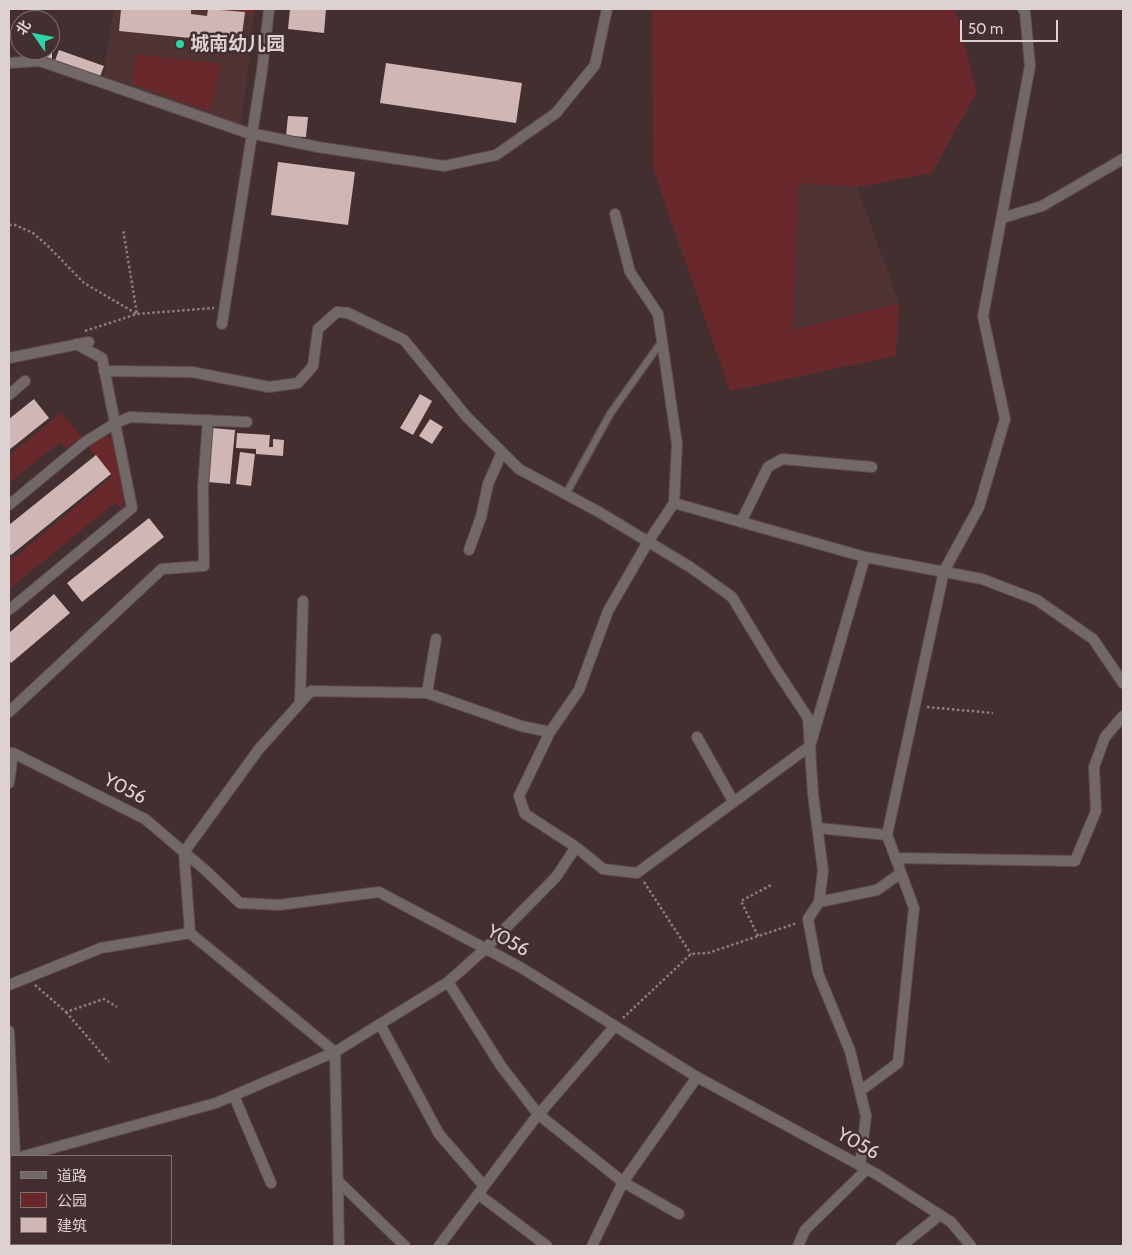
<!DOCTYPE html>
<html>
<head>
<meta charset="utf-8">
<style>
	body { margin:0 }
	#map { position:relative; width:1132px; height:1255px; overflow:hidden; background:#432f2f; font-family:Cabin,"Noto Sans SC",sans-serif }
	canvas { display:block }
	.frame { position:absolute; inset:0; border:10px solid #ded1d1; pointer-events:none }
	.legend { position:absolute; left:10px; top:1155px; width:162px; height:90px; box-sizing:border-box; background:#432f2f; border:1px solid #817070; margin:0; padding:6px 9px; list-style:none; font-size:15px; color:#ded1d1 }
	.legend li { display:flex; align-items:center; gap:10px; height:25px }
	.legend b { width:25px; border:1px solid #817070 }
	.north { position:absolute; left:10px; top:10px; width:50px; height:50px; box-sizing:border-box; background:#432f2f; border:1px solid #817070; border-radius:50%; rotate:303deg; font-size:14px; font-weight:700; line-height:20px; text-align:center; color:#ded1d1 }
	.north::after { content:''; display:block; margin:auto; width:18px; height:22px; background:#31d4a9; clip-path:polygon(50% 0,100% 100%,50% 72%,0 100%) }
	.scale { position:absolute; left:960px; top:20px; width:98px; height:22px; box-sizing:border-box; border:2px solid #ded1d1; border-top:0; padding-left:6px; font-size:15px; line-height:18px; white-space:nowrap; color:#ded1d1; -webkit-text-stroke:4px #432f2f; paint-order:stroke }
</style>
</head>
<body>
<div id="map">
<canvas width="1132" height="1255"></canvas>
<div class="frame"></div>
<ul class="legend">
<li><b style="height:6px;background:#736868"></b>道路</li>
<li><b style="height:14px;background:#69292c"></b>公园</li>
<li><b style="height:14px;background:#d0b6b5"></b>建筑</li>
</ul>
<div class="north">北</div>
<div class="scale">50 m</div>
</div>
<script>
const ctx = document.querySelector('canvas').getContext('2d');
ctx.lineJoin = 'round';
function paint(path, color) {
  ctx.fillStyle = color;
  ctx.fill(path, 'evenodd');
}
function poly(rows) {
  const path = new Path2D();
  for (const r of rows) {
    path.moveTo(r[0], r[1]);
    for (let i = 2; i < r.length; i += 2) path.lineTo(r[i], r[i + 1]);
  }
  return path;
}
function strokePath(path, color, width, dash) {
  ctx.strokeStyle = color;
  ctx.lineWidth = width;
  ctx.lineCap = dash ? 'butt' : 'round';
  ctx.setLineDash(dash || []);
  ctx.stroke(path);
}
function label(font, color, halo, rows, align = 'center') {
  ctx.font = font + ' Cabin,"Noto Sans SC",sans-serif';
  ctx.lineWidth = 5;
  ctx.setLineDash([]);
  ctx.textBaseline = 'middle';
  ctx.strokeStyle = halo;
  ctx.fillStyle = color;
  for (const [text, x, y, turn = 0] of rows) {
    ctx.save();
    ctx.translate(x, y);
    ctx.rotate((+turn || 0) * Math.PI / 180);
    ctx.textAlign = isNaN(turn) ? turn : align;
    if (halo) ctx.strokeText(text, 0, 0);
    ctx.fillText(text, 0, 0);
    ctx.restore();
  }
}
const built = poly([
	[114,9,255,9,241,125,103,79],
	[799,182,857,187,899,303,793,330],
	[9,1186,11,1190,11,1244,51,1244,53,1246,9,1246]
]);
const green = poly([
	[216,9,255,9,254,14],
	[652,9,955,9,977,92,932,173,857,187,799,183,793,330,899,303,896,356,730,391,653,168],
	[136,54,222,64,210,111,132,84],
	[61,413,82,437,66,449,60,442,9,483,9,456],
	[106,436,112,438,124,498,122,510,116,502,9,589,9,562,111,477,88,447]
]);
const building = poly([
	[121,9,191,9,191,14,207,16,208,9,245,12,241,43,119,31],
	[290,9,326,9,324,33,288,29],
	[30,50,52,50,52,59,30,59],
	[59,50,104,66,99,79,54,63],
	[386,63,522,83,516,123,380,103],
	[288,116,308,117,306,137,286,136],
	[278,162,355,172,348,225,271,215],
	[420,394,432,401,413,435,400,428],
	[34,399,49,418,9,450,9,419],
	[430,419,443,427,432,444,419,436],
	[212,428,235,430,230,484,208,482],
	[237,433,270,435,269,447,273,447,273,439,284,440,283,456,256,454,256,449,236,448],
	[240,452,255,454,251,486,236,484],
	[96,455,111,474,11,555,9,553,9,525],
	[149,518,164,537,82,602,67,583],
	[54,594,70,613,11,663,9,660,9,633]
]);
const path = poly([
	[9,225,15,225,33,233,49,247,84,283,137,314,123,229],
	[85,331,137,314,214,308],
	[927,707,993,713],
	[644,882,691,954],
	[758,936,741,901,771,885],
	[35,985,66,1012,104,999,117,1007],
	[66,1012,109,1062],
	[623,1018,691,954,708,953,797,923]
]);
const service = poly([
	[566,494,610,414,662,341]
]);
const minor = poly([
	[9,63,40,61,245,132,318,147,444,166,496,155,556,113,595,65,607,9],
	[1002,218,1042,206,1123,159],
	[222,324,262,71,269,9],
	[104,371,192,372,269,387,298,383,313,366,318,329,337,312,348,313,404,340,466,416,519,469,599,512,690,567,732,597,775,668,808,718,813,794,823,871,819,902,808,919,818,973,850,1051,866,1116,860,1166],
	[9,395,25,381],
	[674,503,865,557,982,579,1037,600,1093,639,1123,683],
	[9,505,85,442,114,424,130,417,247,422],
	[741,522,768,467,782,459,872,467],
	[469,550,481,517,488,484,502,452],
	[9,610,132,508,102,358,76,344],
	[427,693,436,639],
	[300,703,303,601],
	[9,712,162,569,204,566,203,487,208,420],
	[697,737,733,801],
	[9,783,13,753],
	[818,828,887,835],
	[576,847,603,869,637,873,810,746,865,557],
	[896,858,1075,861,1096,811,1094,767,1105,737,1123,716],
	[819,902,877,890,901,873],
	[448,982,501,1066,538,1114,623,1182,679,1214],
	[9,985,101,948,190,933,184,852,259,749,311,691,427,693,521,726,550,732,579,690,608,611,648,542,674,503,677,444,658,314,630,272,615,214],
	[380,1024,439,1134,484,1186],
	[9,1031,15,1156],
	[860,1091,898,1063,914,908,887,835,944,571,979,507,1005,419,983,316,1030,66,1025,12,1023,9],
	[234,1096,271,1183],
	[24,1156,216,1103,335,1052,190,933],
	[339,1182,405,1246],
	[478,1194,547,1246],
	[339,1246,335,1052,448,982,485,949,556,877,576,847,525,814,519,796,550,732],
	[439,1246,533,1121,615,1026],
	[592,1246,623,1182,697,1077],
	[798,1246,805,1230,867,1169],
	[901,1246,940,1215]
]);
const tertiary = poly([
	[9,358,89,342],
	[9,753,13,753,145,819,204,869,240,903,279,905,379,892,520,967,697,1077,878,1175,951,1222,971,1246]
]);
const markers = [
	[180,44,5,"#31d4a9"]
];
const poiNames = [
	["城南幼儿园",190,44]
];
const streetNames = [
	["Y056",125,789,27],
	["Y056",508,941,29],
	["Y056",858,1144,29]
];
paint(built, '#503434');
paint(green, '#69292c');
paint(building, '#d0b6b5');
strokePath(service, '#5f4c4c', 9);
strokePath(minor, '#5f4c4c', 12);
strokePath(tertiary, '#5f4c4c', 12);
strokePath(path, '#8d7d7d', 2.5, [2.5, 2.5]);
strokePath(service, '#736868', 6);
strokePath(minor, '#736868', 10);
strokePath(tertiary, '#736868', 10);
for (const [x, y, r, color] of markers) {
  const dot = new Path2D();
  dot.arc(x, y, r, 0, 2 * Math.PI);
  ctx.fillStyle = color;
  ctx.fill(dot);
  strokePath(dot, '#432f2f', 2);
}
label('bold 19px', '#ded1d1', '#432f2f', poiNames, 'left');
label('19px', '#ded1d1', '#432f2f', streetNames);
</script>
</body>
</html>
